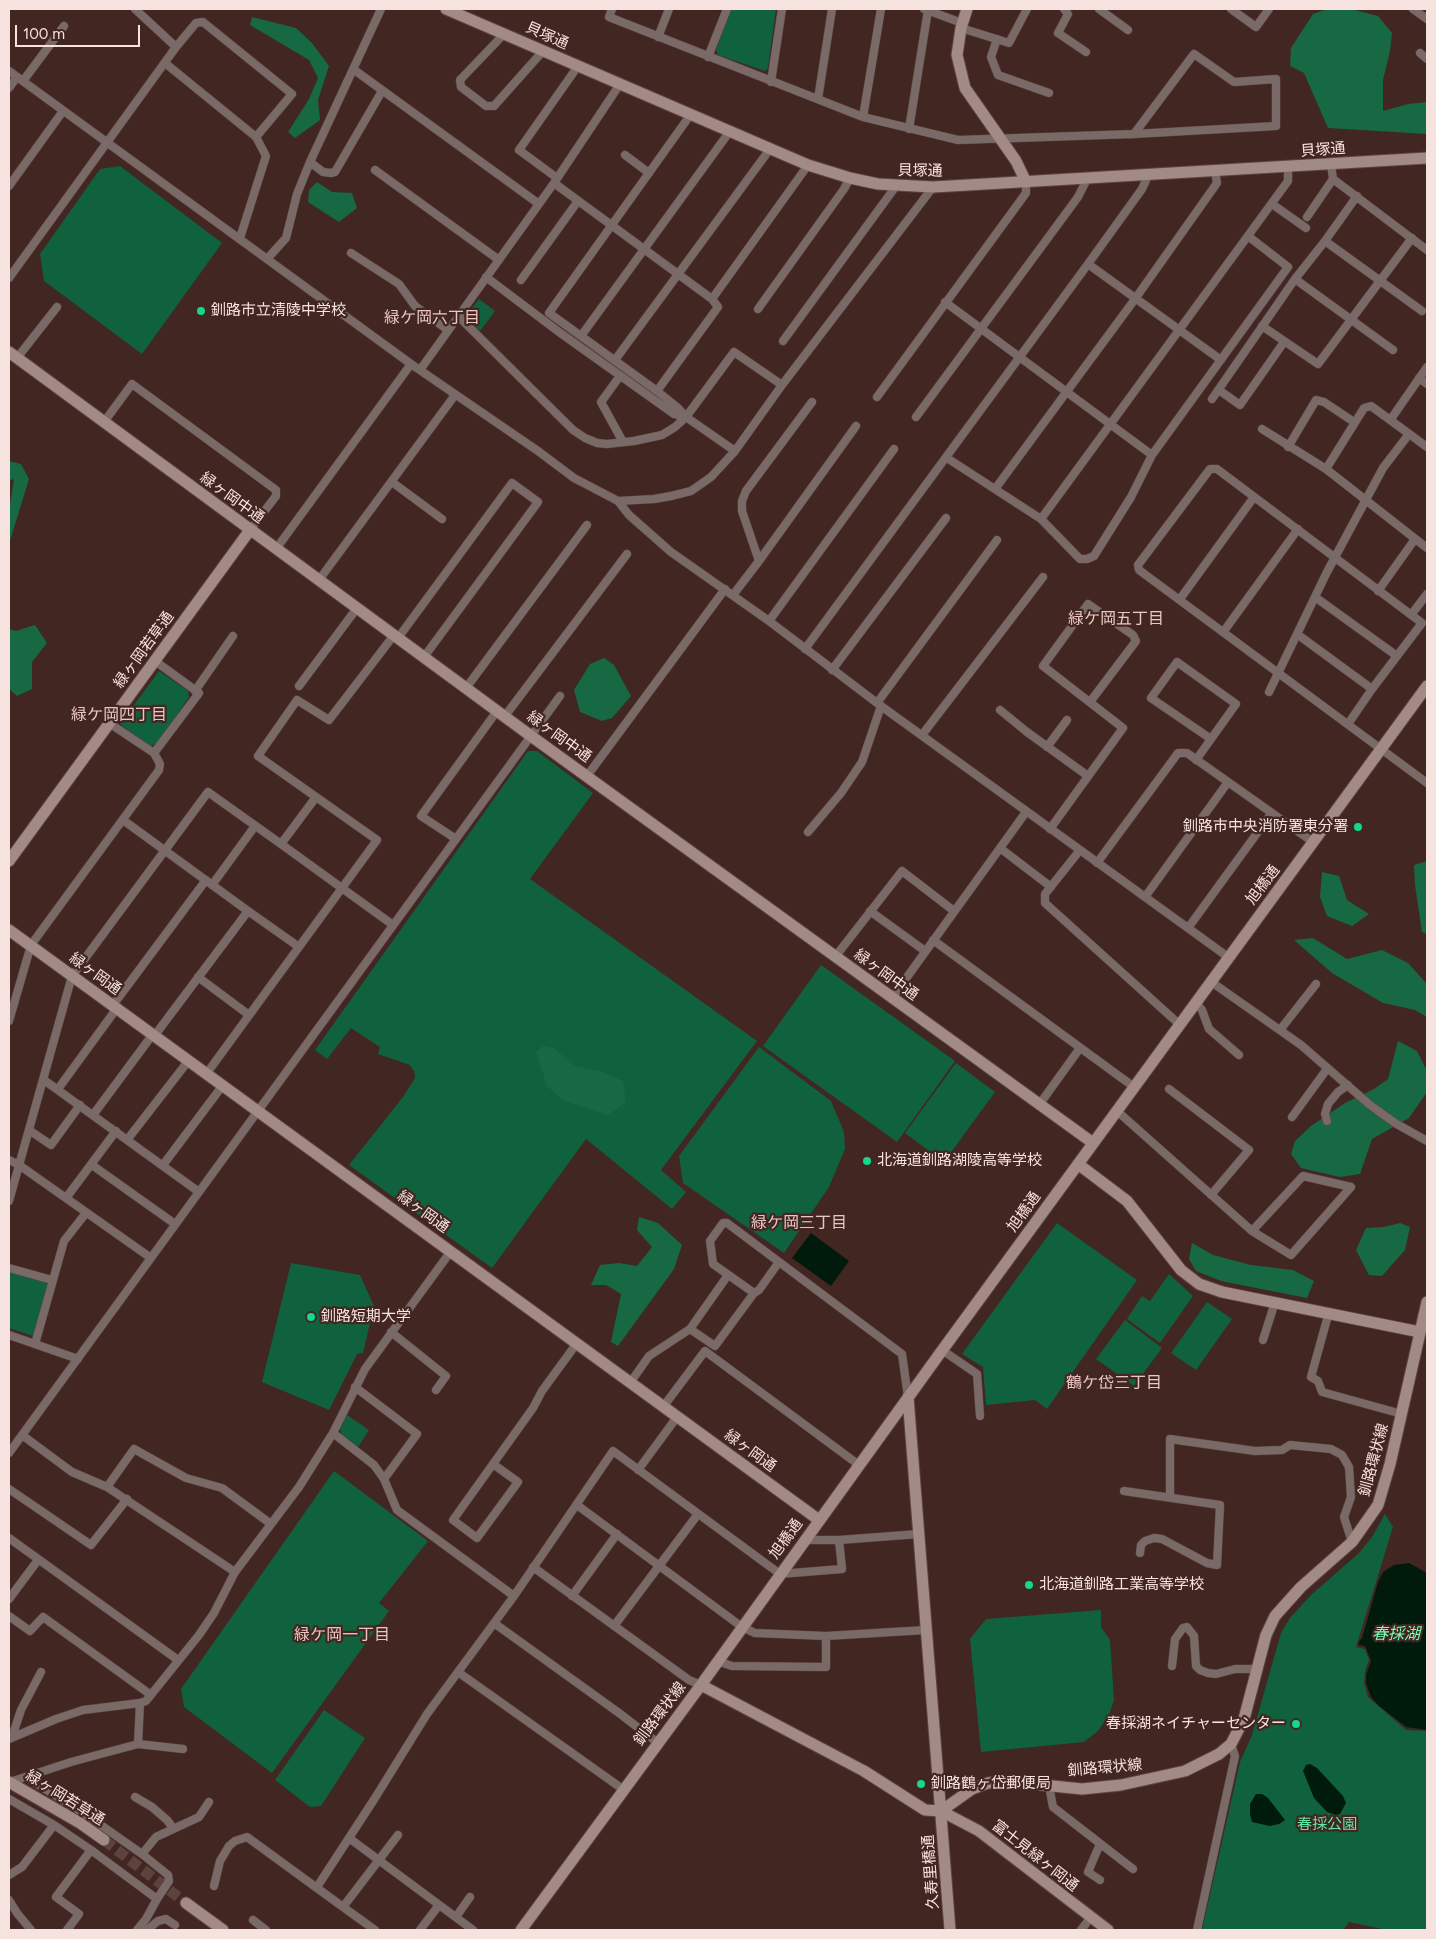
<!DOCTYPE html>
<html>
<head>
<meta charset="utf-8">
<style>
	body { margin:0 }
	#map { position:relative; width:1436px; height:1939px; overflow:hidden; background:#422622; font-family:Figtree,sans-serif }
	canvas { display:block }
	.frame { position:absolute; inset:0; border:10px solid #f6e2df; pointer-events:none }
	.scale { position:absolute; left:15px; top:25px; width:125px; height:22px; box-sizing:border-box; border:2px solid #f6e2df; border-top:0; padding-left:6px; font-size:15px; line-height:18px; white-space:nowrap; color:#f6e2df; -webkit-text-stroke:4px #422622; paint-order:stroke }
</style>
</head>
<body>
<div id="map">
<canvas width="1436" height="1939"></canvas>
<div class="frame"></div>
<div class="scale">100 m</div>
</div>
<script>
const ctx = document.querySelector('canvas').getContext('2d');
ctx.lineJoin = 'round';
function paint(path, color) {
  ctx.fillStyle = color;
  ctx.fill(path, 'evenodd');
}
function poly(rows) {
  const path = new Path2D();
  for (const r of rows) {
    path.moveTo(r[0], r[1]);
    for (let i = 2; i < r.length; i += 2) path.lineTo(r[i], r[i + 1]);
  }
  return path;
}
function strokePath(path, color, width, dash) {
  ctx.strokeStyle = color;
  ctx.lineWidth = width;
  ctx.lineCap = dash ? 'butt' : 'round';
  ctx.setLineDash(dash || []);
  ctx.stroke(path);
}
function label(font, color, halo, rows, align = 'center') {
  ctx.font = font + ' Figtree,"Noto Sans JP",sans-serif';
  ctx.lineWidth = 4.5;
  ctx.setLineDash([]);
  ctx.textBaseline = 'middle';
  ctx.strokeStyle = halo;
  ctx.fillStyle = color;
  for (const [text, x, y, turn = 0] of rows) {
    ctx.save();
    ctx.translate(x, y);
    ctx.rotate((+turn || 0) * Math.PI / 180);
    ctx.textAlign = isNaN(turn) ? turn : align;
    if (halo) ctx.strokeText(text, 0, 0);
    ctx.fillText(text, 0, 0);
    ctx.restore();
  }
}
const green = poly([
	[731,9,776,9,768,68,765,71,718,55,716,50],
	[120,166,222,243,142,354,44,281,40,254,100,169],
	[479,299,495,311,480,331,465,317],
	[159,671,188,691,189,697,157,744,149,746,120,724],
	[528,751,537,751,593,793,530,879,757,1041,661,1170,686,1192,672,1209,586,1139,492,1268,349,1165,403,1097,415,1078,414,1071,410,1065,378,1054,380,1047,351,1028,327,1059,315,1050],
	[821,965,955,1061,897,1142,763,1046],
	[759,1047,831,1101,844,1132,845,1149,829,1187,784,1253,683,1183,679,1156],
	[956,1063,995,1092,944,1162,905,1133],
	[1057,1223,1137,1280,1047,1409,1035,1400,986,1405,983,1367,962,1354],
	[291,1263,360,1275,374,1306,363,1353,357,1354,329,1410,262,1382],
	[9,1272,48,1282,33,1336,9,1328],
	[1169,1274,1193,1296,1160,1343,1127,1319,1142,1296,1150,1301],
	[1207,1302,1232,1319,1196,1370,1171,1353],
	[1125,1320,1162,1348,1134,1386,1096,1359],
	[347,1415,369,1430,358,1447,342,1436,340,1429],
	[334,1471,428,1541,379,1603,389,1611,272,1773,184,1707,181,1689],
	[1385,1514,1393,1527,1356,1647,1365,1649,1369,1660,1365,1671,1364,1683,1368,1697,1406,1730,1427,1731,1427,1930,1387,1930,1349,1922,1343,1930,1202,1930,1240,1762,1252,1735,1281,1633,1290,1618,1311,1595,1359,1553,1372,1537],
	[1101,1610,1101,1627,1110,1640,1114,1700,1109,1715,1098,1731,1084,1742,981,1752,970,1639,986,1619],
	[324,1710,365,1738,321,1806,310,1807,275,1780]
]);
const forest = poly([
	[1327,9,1351,9,1378,16,1392,33,1390,51,1383,80,1383,111,1408,104,1427,102,1427,134,1328,128,1304,73,1290,66,1291,48,1313,14],
	[252,17,296,28,312,43,329,66,318,100,320,120,295,138,288,132,309,99,318,78,309,60,250,25],
	[317,182,332,192,352,193,357,208,339,222,308,202,309,190],
	[9,461,21,464,29,479,9,544,9,511,14,479,9,481],
	[35,625,47,643,32,662,32,689,17,696,9,689,9,629,16,631],
	[604,658,614,665,631,696,612,718,602,721,580,712,574,690,590,664],
	[1427,861,1427,934,1422,932,1415,885,1414,865],
	[1322,872,1339,876,1347,900,1369,914,1352,926,1327,916,1320,897],
	[1313,938,1347,959,1382,950,1408,963,1427,984,1427,1017,1415,1010,1383,1003,1332,973,1294,940],
	[1398,1041,1417,1051,1427,1071,1427,1092,1409,1118,1372,1139,1360,1174,1340,1177,1301,1168,1291,1154,1295,1141,1311,1126,1345,1103,1374,1089,1388,1079],
	[543,1046,554,1048,575,1066,600,1071,623,1081,626,1102,608,1115,564,1101,547,1086,536,1052],
	[639,1217,658,1223,682,1245,674,1269,618,1346,611,1342,621,1294,606,1285,591,1285,600,1265,619,1263,637,1266,652,1247,637,1230],
	[1400,1223,1410,1227,1405,1250,1382,1276,1369,1275,1356,1250,1366,1228,1384,1227],
	[1192,1243,1213,1255,1251,1265,1293,1270,1314,1281,1307,1298,1221,1281,1196,1271,1189,1259]
]);
const water = poly([
	[811,1233,849,1261,831,1286,792,1258],
	[1409,1563,1427,1573,1427,1730,1406,1727,1378,1705,1371,1697,1366,1683,1366,1675,1371,1661,1365,1646,1358,1645,1360,1640,1362,1638,1378,1582,1383,1572,1394,1565],
	[1310,1764,1317,1768,1343,1796,1346,1803,1340,1814,1336,1815,1327,1812,1314,1798,1303,1771,1306,1765],
	[1256,1794,1262,1794,1268,1798,1285,1820,1279,1824,1270,1826,1252,1822,1250,1814,1250,1804]
]);
const secondaryTunnel = poly([
	[104,1840,186,1903]
]);
const street = poly([
	[135,9,176,47],
	[612,9,609,17,863,117,958,140,1134,134,1276,126,1276,79,1234,82,1194,54,1134,134],
	[924,9,962,23],
	[1064,9,1068,14,1058,33,1086,52],
	[1099,9,1128,30],
	[1231,9,1256,27,1269,9],
	[1413,9,1427,19],
	[961,28,1009,43,1027,9],
	[504,34,460,80,461,87,486,106,494,106,543,51],
	[658,37,669,9],
	[997,39,991,57,998,75,1049,93],
	[1420,53,1427,59],
	[708,57,727,9],
	[165,63,256,137],
	[353,69,539,204],
	[9,71,411,364,538,451,574,478,618,501,654,499,671,496,691,491,711,477,735,451,782,385,933,187],
	[23,81,64,26],
	[771,82,782,9],
	[9,88,17,77],
	[818,99,832,9],
	[863,117,881,9],
	[909,129,928,10],
	[625,155,649,173],
	[310,162,323,172,331,173,335,172,382,91],
	[1331,164,1333,179,1427,250],
	[375,170,499,260],
	[557,178,519,150,578,66],
	[554,183,712,299],
	[9,186,63,111],
	[1272,204,1306,228],
	[1307,217,1333,179],
	[1325,241,1422,311],
	[351,253,399,284,415,306,448,330],
	[267,259,286,238,297,194,310,162,381,9],
	[1088,264,1221,360],
	[486,277,559,332,674,414,686,417,735,451],
	[9,278,176,47,196,23,203,22,292,94,256,137,266,156,240,238],
	[1295,279,1393,350],
	[521,280,578,201],
	[945,302,1152,455],
	[758,309,844,189,850,178],
	[458,316,573,430,585,438,597,443,607,444,634,441,662,435,675,427,686,417,734,352,782,385],
	[1262,326,1318,364,1412,238],
	[581,336,730,131],
	[783,341,896,186],
	[17,358,57,307],
	[615,360,770,149],
	[420,370,554,183,620,84],
	[620,376,601,402,623,442],
	[1419,378,1427,384],
	[1219,390,1240,405,1284,342],
	[657,391,718,307,712,299,808,165],
	[877,397,1026,193,1026,182],
	[1212,399,1295,279,1325,241,1357,196],
	[686,417,678,408,657,391,549,313,691,114],
	[916,417,1078,197,1087,179],
	[1391,419,1427,367],
	[104,422,132,384,276,490,276,496,250,530],
	[1262,429,1326,469,1427,548],
	[1288,447,1316,400,1324,402,1354,422],
	[947,458,1041,519,1080,559,1087,559,1094,556,1131,497,1152,455,1288,267,1248,236],
	[1326,469,1364,408,1371,406,1427,447],
	[392,482,442,519],
	[995,489,1135,299,1217,183,1215,171],
	[618,501,629,515,671,552,769,621,881,706,1228,957],
	[1041,519,1288,181,1288,168],
	[276,549,411,364],
	[759,561,856,426],
	[319,580,455,395],
	[1378,591,1415,539],
	[733,595,759,561,742,511,742,501,746,491,812,402],
	[1315,597,1397,656],
	[1180,599,1254,497],
	[1411,615,1427,594],
	[769,621,894,449],
	[1224,631,1298,529],
	[1297,634,1372,689,1422,623,1217,469,1210,469,1138,565,1139,570,1427,783],
	[398,638,512,483,538,502,424,657],
	[805,649,1088,264,1142,189,1148,176],
	[832,670,946,518],
	[299,686,357,608],
	[466,688,587,525],
	[195,691,233,636],
	[1269,692,1327,572,1383,468,1409,434],
	[877,703,997,540],
	[1000,710,1027,732,1088,776],
	[505,716,627,554],
	[1348,724,1372,689],
	[922,735,1043,577],
	[1047,747,1067,720],
	[154,753,199,693,155,661],
	[1196,760,1236,704,1177,662,1151,698,1211,739],
	[587,776,725,589],
	[316,797,281,844,393,925],
	[123,820,248,911,155,1035],
	[1050,829,1123,728,1043,666,1088,604,1133,635,1136,641,1090,702],
	[808,832,841,793,862,762,881,706],
	[456,839,421,816,497,711],
	[1000,848,1051,887],
	[1080,850,1045,894,1045,903,1179,1024],
	[1097,863,1178,753,1187,753,1313,842],
	[212,885,255,826],
	[1145,897,1228,782],
	[248,911,299,947],
	[870,911,925,951],
	[1188,928,1271,814],
	[933,940,1134,1087],
	[835,957,902,871,954,911],
	[198,977,249,1015],
	[1210,981,1301,1045,1370,1105,1395,1123,1427,1141],
	[892,998,1026,812],
	[1195,1002,1202,1010,1209,1029,1239,1055],
	[113,1005,206,880],
	[9,1021,31,945,159,770,160,764,154,753,109,723],
	[1280,1030,1316,984],
	[207,1073,377,840,258,756,297,700,329,720,394,635],
	[44,1080,199,1192],
	[58,1089,117,1008],
	[1169,1089,1249,1150,1211,1195],
	[1039,1105,1080,1048],
	[1117,1111,1252,1231,1291,1255,1351,1187,1303,1176,1252,1231],
	[93,1115,153,1034],
	[1292,1117,1327,1069],
	[1327,1121,1325,1114,1328,1104,1338,1092,1348,1085],
	[29,1130,51,1145,80,1105],
	[127,1140,189,1060],
	[9,1160,19,1165,151,1258],
	[92,1165,175,1224],
	[163,1165,223,1085],
	[66,1198,116,1131],
	[9,1201,72,976,208,792,281,844],
	[9,1268,52,1280],
	[754,1293,759,1290,779,1262],
	[1329,1312,1311,1377,1318,1381,1322,1392,1402,1414],
	[690,1329,715,1346,754,1293,713,1264,710,1241,723,1223,727,1223,902,1354,908,1397],
	[391,1332,446,1376,436,1390],
	[9,1335,78,1359],
	[1263,1340,1275,1302],
	[35,1344,64,1241,86,1213],
	[942,1350,977,1374,980,1416],
	[630,1383,649,1356,690,1329,728,1275],
	[355,1387,417,1434,384,1479],
	[663,1407,705,1351,859,1465],
	[333,1433,374,1465,384,1479,397,1510,514,1596],
	[22,1435,72,1472,107,1487,235,1572],
	[9,1453,560,696],
	[493,1464,518,1482,477,1538,453,1520,533,1408,542,1391,577,1343],
	[638,1470,677,1417],
	[107,1487,134,1449,186,1478,222,1488,271,1524],
	[9,1489,91,1545,127,1499],
	[1124,1491,1220,1505,1217,1565,1207,1563,1162,1539,1154,1538,1145,1541,1141,1545,1140,1553],
	[1170,1497,1170,1439,1255,1451,1282,1450,1290,1445,1331,1449,1342,1455,1349,1467,1351,1497,1344,1517,1352,1542],
	[577,1505,742,1627,755,1633,826,1636,926,1630],
	[9,1538,178,1660],
	[805,1540,839,1540,919,1534],
	[533,1567,689,1680,701,1685],
	[572,1596,617,1534],
	[9,1599,38,1560],
	[9,1616,30,1631,43,1617,151,1695],
	[494,1623,619,1713,658,1743],
	[614,1626,698,1514],
	[717,1661,732,1666,826,1667,826,1636],
	[1172,1666,1175,1639,1183,1628,1187,1627,1194,1636,1196,1666,1200,1670,1208,1673,1216,1674,1235,1669,1257,1669],
	[458,1672,624,1790],
	[12,1737,21,1710,41,1672],
	[9,1739,56,1719,83,1710,140,1703,146,1701,199,1635,214,1613,235,1572,299,1487,333,1433,365,1369,451,1251],
	[138,1744,140,1703],
	[10,1782,71,1762,138,1744,183,1749],
	[1049,1786,1053,1807,1133,1869],
	[135,1797,152,1807,167,1820,173,1828],
	[9,1799,54,1825,91,1850,157,1899,169,1881,168,1875,142,1854,85,1814,26,1777],
	[349,1838,473,1930],
	[1100,1844,1088,1872,1100,1880],
	[142,1854,156,1837,199,1817,209,1802],
	[9,1875,22,1867,54,1825],
	[214,1886,220,1861,229,1846,235,1841,247,1837,343,1907,398,1835],
	[317,1887,375,1798,427,1714,514,1596,613,1451,780,1574,842,1569,839,1540],
	[9,1900,17,1913,31,1930],
	[343,1907,375,1930],
	[456,1917,470,1897],
	[253,1920,266,1930],
	[67,1930,79,1914,56,1897,91,1850],
	[137,1930,146,1919,157,1899],
	[147,1930,158,1921,166,1919,175,1925],
	[420,1930,439,1905],
	[1081,1930,1091,1917],
	[1197,1930,1235,1756,1231,1744]
]);
const secondary = poly([
	[446,9,808,165,850,178,878,184,933,187,968,185,1427,158],
	[967,9,961,28,957,55,965,88,1016,161,1026,182],
	[9,352,531,736,1093,1143],
	[9,861,250,530],
	[9,930,819,1520],
	[1078,1164,1127,1201,1181,1270,1199,1284,1222,1292,1420,1332],
	[908,1397,950,1930],
	[701,1685,938,1356,1427,686],
	[9,1782,80,1823,104,1840],
	[941,1811,979,1831,1108,1930],
	[186,1903,223,1930],
	[521,1930,701,1685,864,1771,925,1810,941,1811,972,1789,988,1783,1004,1781,1082,1789,1121,1785,1185,1771,1219,1754,1231,1744,1244,1719,1266,1635,1275,1616,1301,1587,1352,1542,1378,1505,1390,1464,1427,1302]
]);
const markers = [
	[201,311,5,"#13d98a"],
	[1358,827,5,"#13d98a"],
	[867,1161,5,"#13d98a"],
	[311,1317,5,"#13d98a"],
	[1029,1585,5,"#13d98a"],
	[1296,1724,5,"#13d98a"],
	[921,1784,5,"#13d98a"]
];
const streetNames = [
	["貝塚通",547,36,24],
	["貝塚通",1323,150,-4],
	["貝塚通",920,171,1],
	["緑ヶ岡中通",232,498,36],
	["緑ヶ岡若草通",144,650,-54],
	["緑ヶ岡中通",559,737,36],
	["旭橋通",1263,885,-53],
	["緑ヶ岡通",95,974,36],
	["緑ヶ岡中通",886,975,36],
	["緑ヶ岡通",423,1212,36],
	["旭橋通",1024,1212,-54],
	["緑ヶ岡通",750,1451,36],
	["釧路環状線",1374,1460,-75],
	["旭橋通",786,1539,-54],
	["釧路環状線",660,1714,-53],
	["釧路環状線",1105,1768,-5],
	["緑ヶ岡若草通",65,1798,32],
	["富士見緑ヶ岡通",1035,1856,38],
	["久寿里橋通",931,1872,-94]
];
const poiNames = [
	["釧路市立清陵中学校",211,311],
	["釧路市中央消防署東分署",1348,827,"right"],
	["北海道釧路湖陵高等学校",877,1161],
	["釧路短期大学",321,1317],
	["北海道釧路工業高等学校",1039,1585],
	["春採湖ネイチャーセンター",1286,1724,"right"],
	["釧路鶴ヶ岱郵便局",931,1784]
];
const parkNames = [
	["春採公園",1327,1825]
];
const neighbourhoodNames = [
	["緑ケ岡六丁目",432,318],
	["緑ケ岡五丁目",1116,619],
	["緑ケ岡四丁目",119,715],
	["緑ケ岡三丁目",799,1223],
	["鶴ケ岱三丁目",1114,1383],
	["緑ケ岡一丁目",342,1635]
];
const waterNames = [
	["春採湖",1396,1634]
];
paint(green, '#0f623d');
paint(forest, '#166943');
paint(water, '#001a0b');
strokePath(secondaryTunnel, '#5d423e', 11, [11, 5.5]);
strokePath(street, '#5f4440', 9);
strokePath(secondary, '#5f4440', 13);
strokePath(street, '#796967', 8);
strokePath(secondary, '#a28a87', 11);
for (const [x, y, r, color] of markers) {
  const dot = new Path2D();
  dot.arc(x, y, r, 0, 2 * Math.PI);
  ctx.fillStyle = color;
  ctx.fill(dot);
  strokePath(dot, '#422622', 2);
}
label('15px', '#f6e2df', '#422622', streetNames);
label('15px', '#f6e2df', '#422622', poiNames, 'left');
label('15px', '#63e8a3', '#422622', parkNames);
label('16px', '#ebc5c0', '#422622', neighbourhoodNames);
label('italic 16px', '#79fdb7', '#422622', waterNames);
</script>
</body>
</html>
